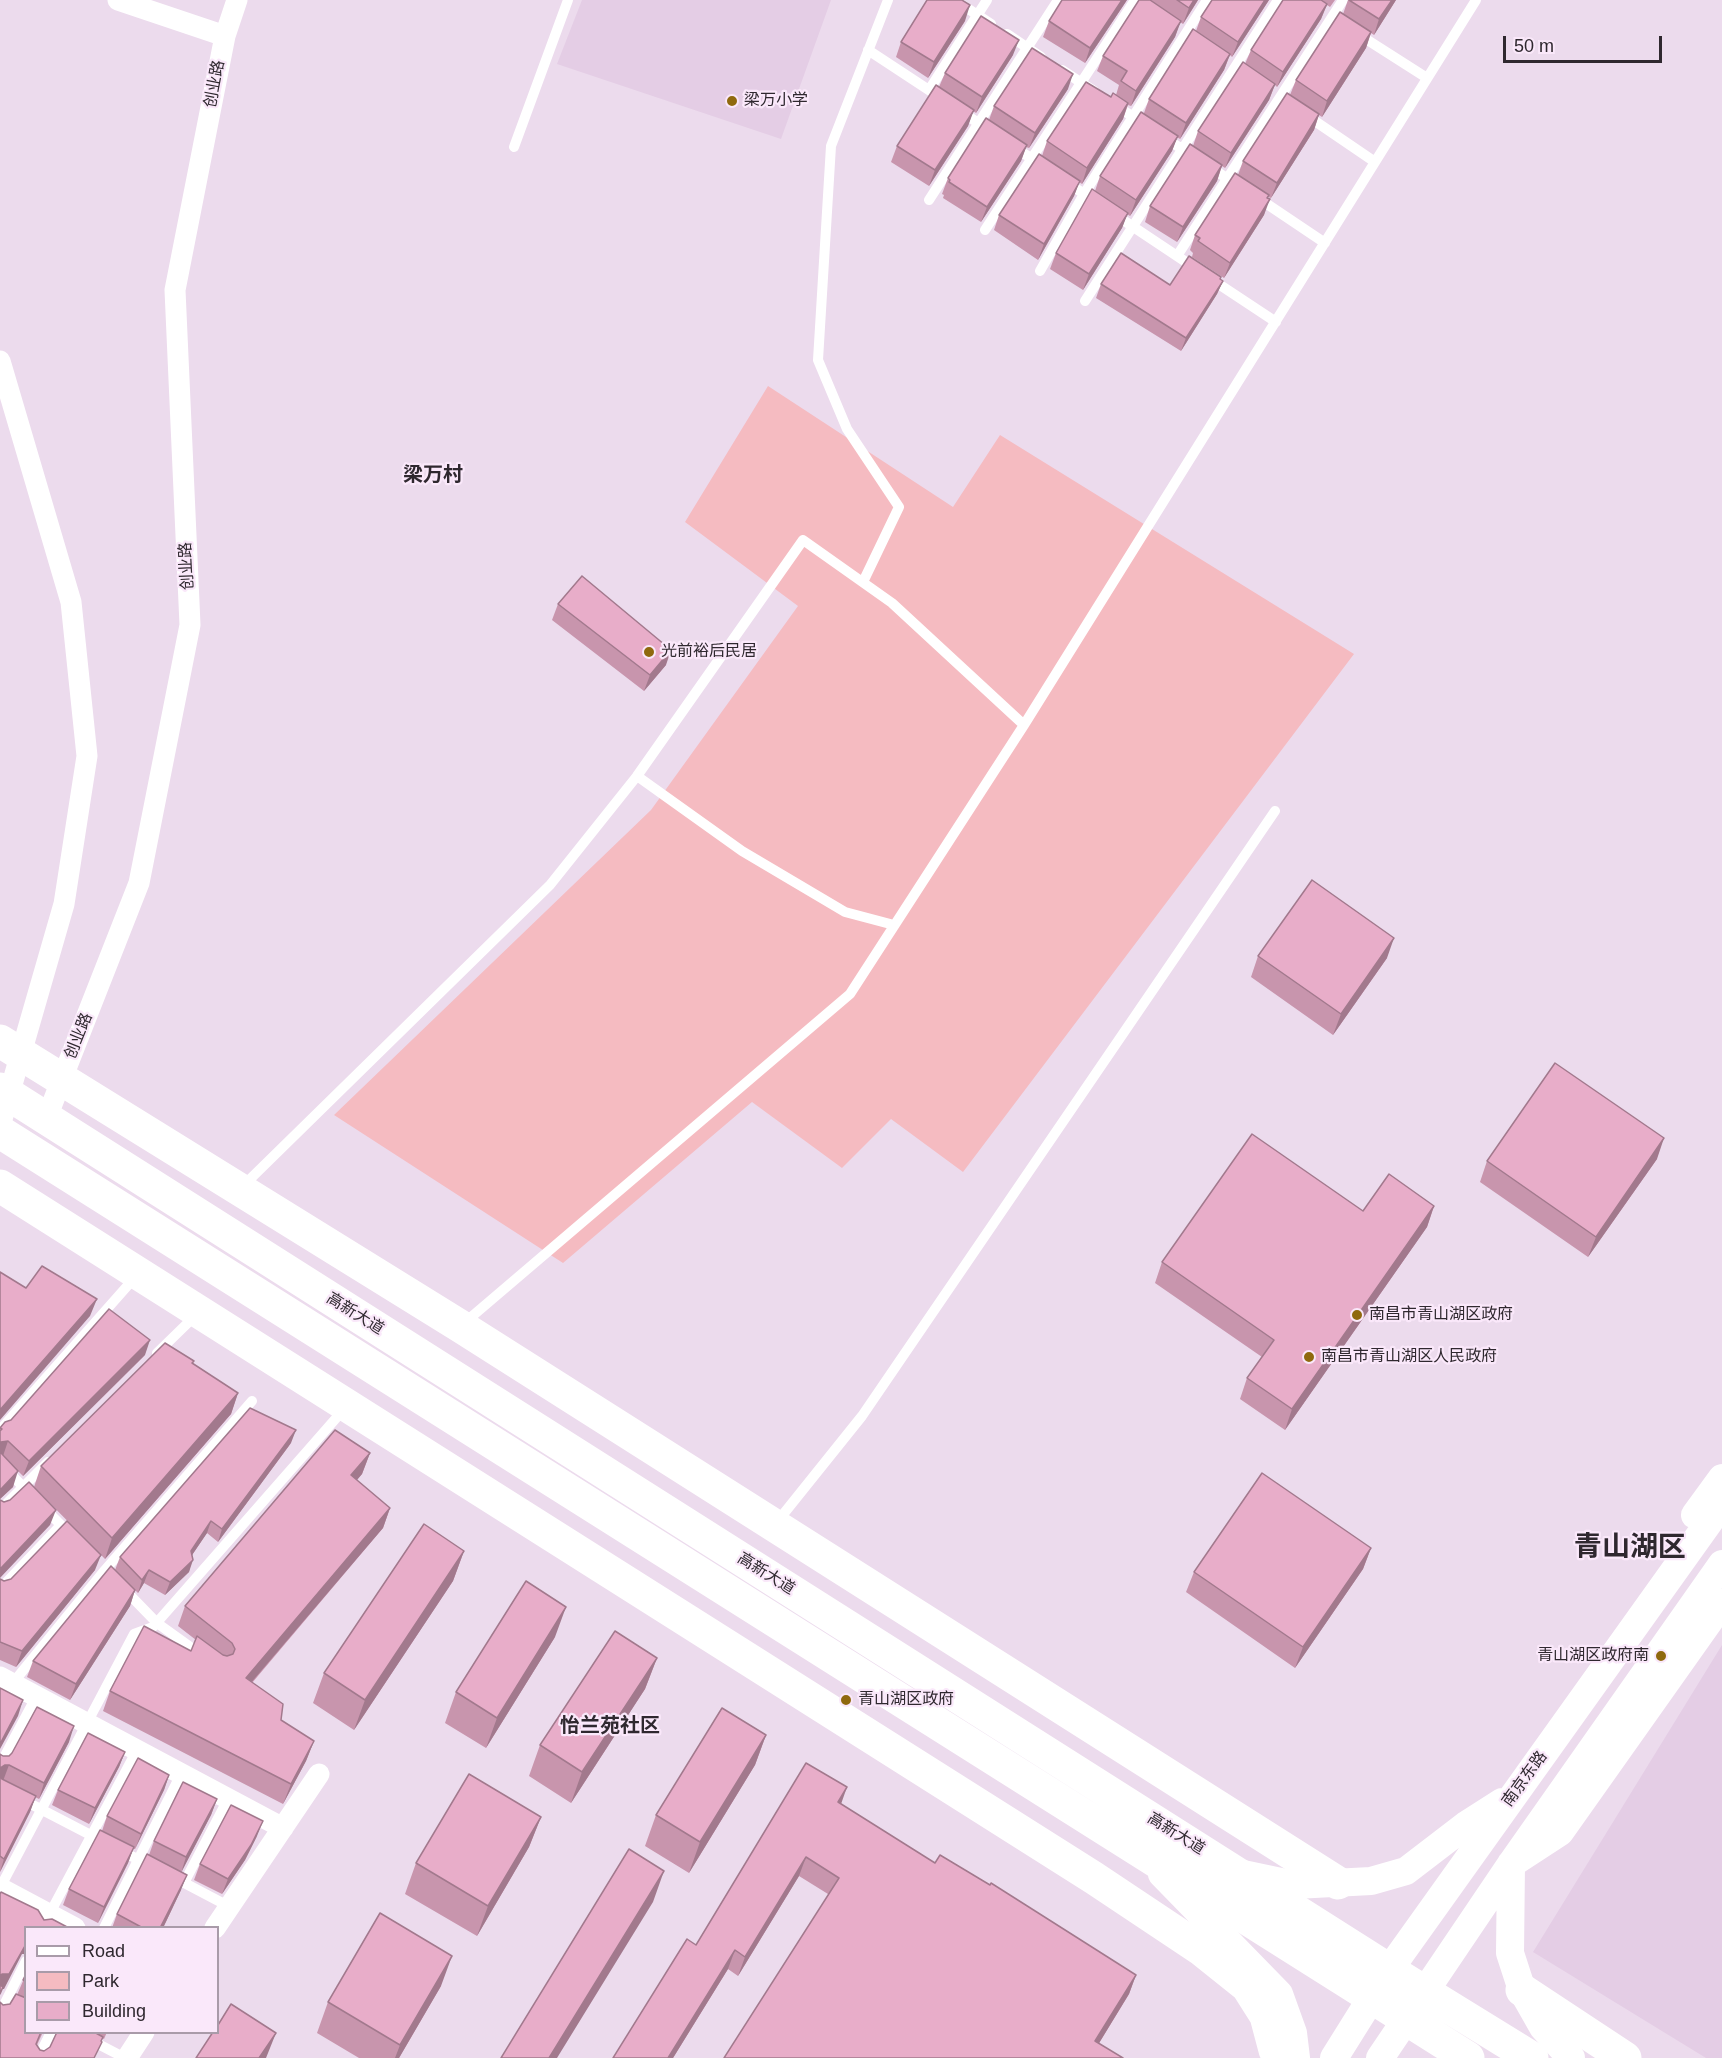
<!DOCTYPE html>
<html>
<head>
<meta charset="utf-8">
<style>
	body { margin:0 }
	#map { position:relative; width:1722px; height:2058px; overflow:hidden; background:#ecdbed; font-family:Helvetica,sans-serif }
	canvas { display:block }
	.legend { position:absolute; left:24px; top:1926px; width:195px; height:108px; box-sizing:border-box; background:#fae8fa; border:2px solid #a99ba9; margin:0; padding:8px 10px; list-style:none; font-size:18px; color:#2f282f }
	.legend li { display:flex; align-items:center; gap:12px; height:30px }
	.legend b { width:30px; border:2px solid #a99ba9 }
	.scale { position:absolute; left:1503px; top:36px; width:159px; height:27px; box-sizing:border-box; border:3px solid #2f282f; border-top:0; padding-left:8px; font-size:18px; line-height:21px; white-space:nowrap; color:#2f282f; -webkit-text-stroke:4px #fae8fa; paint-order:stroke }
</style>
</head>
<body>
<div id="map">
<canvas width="1722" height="2058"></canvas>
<ul class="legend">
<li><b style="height:8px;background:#fff"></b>Road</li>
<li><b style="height:16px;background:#f5bbc1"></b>Park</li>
<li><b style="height:16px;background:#e8adc9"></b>Building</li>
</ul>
<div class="scale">50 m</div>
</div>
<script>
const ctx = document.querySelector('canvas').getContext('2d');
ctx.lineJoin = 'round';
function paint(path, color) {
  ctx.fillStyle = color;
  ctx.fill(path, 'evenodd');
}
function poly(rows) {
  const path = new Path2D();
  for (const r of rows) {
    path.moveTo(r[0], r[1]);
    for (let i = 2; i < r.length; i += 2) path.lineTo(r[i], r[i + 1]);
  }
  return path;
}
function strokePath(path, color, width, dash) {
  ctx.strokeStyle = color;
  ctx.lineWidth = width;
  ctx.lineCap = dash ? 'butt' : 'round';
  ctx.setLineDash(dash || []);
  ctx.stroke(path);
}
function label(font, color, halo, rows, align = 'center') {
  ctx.font = font + ' Helvetica,"Noto Sans SC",sans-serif';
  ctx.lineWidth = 4.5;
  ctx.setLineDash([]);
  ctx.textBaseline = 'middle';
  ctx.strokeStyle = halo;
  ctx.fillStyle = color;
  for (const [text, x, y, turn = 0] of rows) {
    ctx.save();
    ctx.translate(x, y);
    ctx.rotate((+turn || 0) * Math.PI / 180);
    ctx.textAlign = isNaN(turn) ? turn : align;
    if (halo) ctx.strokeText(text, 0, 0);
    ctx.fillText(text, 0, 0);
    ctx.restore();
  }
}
const built = poly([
	[582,0,831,0,781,139,557,64],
	[1722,1645,1722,2058,1706,2058,1533,1952]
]);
const green = poly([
	[768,386,953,507,1000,435,1354,654,963,1172,891,1119,842,1168,752,1102,563,1263,334,1115,651,810,798,606,685,522]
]);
const lane = poly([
	[955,0,991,24],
	[1007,34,1041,57],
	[1358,34,1427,78],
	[868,50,944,100],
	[1062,70,1094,91],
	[929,90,987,0],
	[1115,105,1147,126],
	[959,110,993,133],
	[1306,115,1375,162],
	[1165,138,1242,188],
	[514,147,568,0],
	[1014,147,1046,168],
	[1066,182,1098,203],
	[1258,198,1325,243],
	[929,200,1058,0],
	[1114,214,1195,268],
	[985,230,1135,0],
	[1177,256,1343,0],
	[1040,271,1084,194,1207,0],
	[1211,279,1276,322],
	[1085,301,1278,0],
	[863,582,899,507,847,429,818,360,831,146,888,0],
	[637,776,742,851,845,912,894,925],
	[243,1186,550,885,637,776,803,540,892,603,1024,725],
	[463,1324,850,994,1024,725,1476,0],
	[157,1353,197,1314],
	[0,1430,137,1275],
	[0,1463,33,1497],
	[44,1508,71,1535],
	[0,1510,48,1462],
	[777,1522,862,1416,1275,811],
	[0,1589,61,1525],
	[124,1589,157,1623,203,1656],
	[12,1684,105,1570,252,1401],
	[0,1765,36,1697],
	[0,1788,106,1843],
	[120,1850,154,1868],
	[171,1876,230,1907],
	[184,1883,228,1799],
	[0,1888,134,1634,153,1627,345,1408],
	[42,1928,137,1750],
	[104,1928,181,1774],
	[0,2013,26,1961],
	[75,2032,125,2058],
	[38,2058,51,2032]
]);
const street = poly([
	[118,0,225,36],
	[0,361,71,602,87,756,64,904,0,1126],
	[47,1117,139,883,190,625,175,290,225,36,237,0],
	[0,1677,283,1828],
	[0,1888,75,1928],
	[215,1928,319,1774],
	[127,2058,144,2032]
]);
const secondary = poly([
	[1695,1515,1722,1478],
	[1162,1874,1279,1994,1293,2033,1296,2058],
	[1243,1874,1295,1885,1371,1881,1406,1871,1466,1825,1502,1802],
	[1334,2058,1389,1970,1722,1504],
	[1380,2058,1511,1864,1722,1564],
	[1571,2058,1543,2027,1522,1990,1510,1953,1511,1864,1560,1832,1722,1603]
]);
const primary = poly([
	[0,1041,460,1326,1338,1883],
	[0,1186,1094,1878,1202,1950,1247,1986,1266,2016,1275,2050],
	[1522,1990,1625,2058]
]);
const highway = poly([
	[0,1089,1389,1970,1532,2058],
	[0,1132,1468,2058]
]);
const wall = poly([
	[1127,0,1085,63,1043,37,1049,21],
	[1139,0,1198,0,1183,24,1180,22,1175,37,1131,106,1128,105,1123,119,1082,184,1079,182,1074,196,1038,260,994,230,999,215,1042,156,1047,141,1111,97,1116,95,1119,85,1097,71,1103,56],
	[1212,0,1269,0,1232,57,1230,55,1224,70,1180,139,1177,137,1172,151,1130,216,1127,214,1122,228,1083,290,1050,269,1056,253,1095,191,1100,176,1144,113,1149,99,1196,31,1201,17],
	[1283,0,1335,0,1330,7,1327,5,1321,19,1277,87,1275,85,1269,100,1225,168,1222,166,1217,181,1177,242,1145,222,1150,206,1193,146,1198,131,1245,64,1251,50],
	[1348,0,1396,0,1374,35,1371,33,1366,48,1322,117,1319,115,1314,130,1271,198,1268,197,1264,215,1224,278,1192,257,1193,253,1190,250,1195,235,1238,175,1243,161,1290,95,1296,80,1343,14],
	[965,21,928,78,896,57,901,42],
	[1013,55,976,113,973,111,968,126,929,186,891,162,897,146,939,87,945,73],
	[1068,89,1029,148,1026,147,1021,161,981,222,943,198,944,195,942,194,948,178,989,120,994,106],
	[1220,279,1223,281,1217,294,1181,351,1096,298,1101,284,1170,285],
	[558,604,666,665,644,691,552,620],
	[1258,956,1387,958,1333,1035,1251,977],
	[1657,1159,1588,1257,1480,1182,1487,1161],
	[1434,1206,1427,1227,1285,1430,1240,1399,1247,1378,1262,1357,1155,1283,1162,1262,1363,1211],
	[145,1355,23,1476,16,1469,13,1487,0,1499,0,1428,11,1420],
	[194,1361,193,1364,238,1393,231,1414,105,1559,34,1487,41,1466],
	[291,1443,218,1542,207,1533,192,1555,189,1572,165,1595,144,1583,138,1593,135,1590,130,1606,70,1700,27,1677,33,1661,115,1570,120,1557],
	[370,1453,362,1474,357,1480,390,1508,383,1528,252,1683,281,1720,314,1741,306,1761,283,1804,103,1711,110,1691,191,1651,196,1640,178,1626,185,1606],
	[1371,1548,1363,1569,1295,1668,1186,1592,1194,1572],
	[464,1551,453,1581,354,1730,313,1703,324,1673],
	[95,1570,16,1667,0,1660,0,1579,4,1581],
	[555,1637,486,1748,445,1723,456,1692],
	[657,1658,645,1689,571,1803,529,1776,540,1745],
	[766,1735,755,1765,689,1873,645,1846,656,1815],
	[69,1742,39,1799,35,1797,30,1812,0,1872,0,1754,3,1756,9,1756],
	[125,1752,119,1767,89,1824,52,1805,58,1790],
	[169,1775,164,1790,135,1849,133,1849,128,1863,98,1923,63,1905,69,1889,102,1831,107,1816],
	[217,1799,211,1815,181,1872,181,1890,163,1928,112,1928,117,1914,149,1855,154,1841],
	[841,1804,935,1863,1136,1975,1129,1994,1099,2043,828,1894,799,1876,738,1976,728,1969,673,2058,613,2058,696,1945],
	[541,1817,529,1847,477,1936,405,1894,416,1863],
	[257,1836,245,1860,222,1894,194,1880,200,1864],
	[26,1974,26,2032,43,2032,37,2045,40,2050,44,2051,50,2047,57,2032,107,2032,104,2039,102,2038,101,2041,0,2058,3,2005,10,2004,17,1995],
	[441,1986,399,2058,359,2058,317,2033,328,2002]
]);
const shadedWall = poly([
	[1122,0,1127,0,1085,63,1090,48],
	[1194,0,1198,0,1183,24,1189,8],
	[1265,0,1269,0,1232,57,1238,42],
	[1392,0,1396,0,1374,35,1379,19],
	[1327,4,1321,19,1277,87,1283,72],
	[970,5,965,21,928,78,934,62],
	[1181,21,1175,37,1131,106,1136,91],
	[1371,32,1366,48,1322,117,1327,101],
	[1019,40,1013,55,976,113,982,97],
	[1230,54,1224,70,1180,139,1186,123],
	[1073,74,1068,89,1029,148,1035,133],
	[1275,84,1269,100,1225,168,1231,153],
	[1128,103,1123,119,1082,184,1087,168],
	[974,110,968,126,929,186,935,170],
	[1319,114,1314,130,1271,198,1277,183],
	[1178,136,1172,151,1130,216,1136,200],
	[1027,145,1021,161,981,222,987,207],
	[1222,165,1217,181,1177,242,1183,227],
	[1080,181,1074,196,1038,260,1044,244],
	[1269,195,1263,210,1270,199,1264,215,1224,278,1230,263],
	[1128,213,1122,228,1083,290,1089,274],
	[1223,281,1217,294,1181,351,1186,338],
	[671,650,666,665,644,691,650,675],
	[1394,938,1387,958,1333,1035,1341,1014],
	[1664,1138,1657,1159,1588,1257,1596,1237],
	[1434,1206,1427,1227,1285,1430,1292,1409],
	[97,1299,90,1316,0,1420,0,1410],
	[150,1340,145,1355,23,1476,29,1461],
	[238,1393,231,1414,105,1559,112,1538],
	[296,1430,291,1443,218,1542,222,1529],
	[8,1441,3,1456,0,1456,0,1443,1,1442],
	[370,1453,362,1474,344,1495,351,1475],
	[18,1471,13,1487,0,1499,0,1490],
	[390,1508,383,1528,238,1698,246,1678],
	[56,1510,50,1525,0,1578,0,1568],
	[211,1521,207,1533,186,1564,191,1551],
	[1371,1548,1363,1569,1295,1668,1303,1647],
	[464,1551,453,1581,354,1730,365,1700],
	[101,1555,95,1570,16,1667,22,1651],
	[193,1560,189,1572,165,1595,170,1582],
	[149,1570,144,1583,138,1593,142,1580],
	[135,1590,130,1606,70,1700,76,1684],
	[566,1607,555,1637,486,1748,497,1718],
	[657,1658,645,1689,571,1803,582,1772],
	[23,1700,18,1716,0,1749,0,1744],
	[74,1726,69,1742,39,1799,44,1783],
	[766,1735,755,1765,689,1873,700,1842],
	[314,1741,306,1761,283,1804,291,1784],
	[125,1752,119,1767,89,1824,95,1808],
	[5,1765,9,1765,3,1781,0,1781,0,1768],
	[169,1775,164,1790,135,1849,141,1834],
	[847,1787,840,1807,838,1802],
	[36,1796,30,1812,0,1872,4,1859],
	[217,1799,211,1815,181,1873,186,1857],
	[541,1817,529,1847,477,1936,488,1906],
	[263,1821,257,1836,245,1860,222,1894,228,1879],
	[134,1847,128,1863,98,1923,104,1907],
	[806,1857,799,1876,738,1976,745,1957],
	[664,1871,653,1902,557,2058,549,2058],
	[187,1875,181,1890,163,1928,160,1928],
	[26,1944,26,1954,22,1954,4,1989,0,1989,0,1976],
	[735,1950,728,1969,673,2058,668,2058],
	[452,1956,441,1986,399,2058,395,2058,400,2045],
	[1136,1975,1129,1994,1090,2058,1095,2041],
	[276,2033,266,2058,259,2058]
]);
const building = poly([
	[927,0,962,0,970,5,934,62,901,42,927,0],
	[1062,0,1122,0,1090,48,1049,21,1062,0],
	[1139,0,1150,0,1181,21,1136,91,1121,81,1127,71,1103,56,1139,0],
	[1177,0,1194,0,1189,8,1177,0],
	[1212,0,1265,0,1238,42,1201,17,1212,0],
	[1283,0,1321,0,1327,4,1283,72,1251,50,1283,0],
	[1349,0,1392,0,1379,19,1349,0],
	[1340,12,1371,32,1327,101,1296,80,1340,12],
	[981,16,1019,40,982,97,945,73,981,16],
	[1193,29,1230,54,1186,123,1149,99,1193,29],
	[1032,48,1073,74,1035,133,994,106,1032,48],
	[1243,62,1275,84,1231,153,1198,131,1243,62],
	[1086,82,1111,97,1113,93,1128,103,1087,168,1047,141,1086,82],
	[936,85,974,110,935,170,897,146,936,85],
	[1287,93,1319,114,1277,183,1243,161,1287,93],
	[1141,112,1178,136,1136,200,1100,176,1141,112],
	[986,118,1027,145,987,207,949,182,950,180,948,178,986,118],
	[1190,144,1222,165,1183,227,1150,206,1190,144],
	[1039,154,1080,181,1044,244,999,215,1039,154],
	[1235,173,1269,195,1267,198,1270,199,1230,263,1198,241,1200,238,1195,235,1235,173],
	[1092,189,1128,213,1089,274,1056,253,1092,189],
	[1121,253,1170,285,1189,256,1221,277,1220,279,1223,281,1186,338,1101,284,1121,253],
	[582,576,671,650,650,675,558,604,582,576],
	[1312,880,1394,938,1341,1014,1258,956,1312,880],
	[1555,1063,1664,1138,1596,1237,1487,1161,1555,1063],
	[1252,1134,1363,1211,1389,1174,1434,1206,1292,1409,1247,1378,1274,1340,1162,1262,1252,1134],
	[42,1266,97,1299,0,1410,0,1272,26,1288,42,1266],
	[109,1309,150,1340,29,1461,8,1441,1,1442,0,1443,0,1431,2,1429,0,1428,5,1422,11,1420,109,1309],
	[165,1343,194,1361,192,1363,238,1393,112,1538,41,1466,165,1343],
	[250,1408,296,1430,222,1529,211,1521,191,1551,193,1560,170,1582,149,1570,142,1580,120,1557,250,1408],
	[335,1430,370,1453,351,1475,390,1508,246,1678,283,1704,281,1720,314,1741,291,1784,110,1691,144,1626,191,1651,197,1636,223,1655,227,1656,233,1654,235,1649,232,1643,185,1606,335,1430],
	[0,1452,18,1471,0,1490,0,1452],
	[1262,1473,1371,1548,1303,1647,1194,1572,1262,1473],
	[29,1482,56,1510,0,1569,0,1500,4,1502,10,1500,29,1482],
	[67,1521,101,1555,22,1651,0,1642,0,1579,4,1581,11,1579,67,1521],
	[424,1524,464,1551,365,1700,324,1673,424,1524],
	[111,1566,135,1590,76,1684,33,1661,111,1566],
	[526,1581,566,1607,497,1718,456,1692,526,1581],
	[615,1631,657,1658,582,1772,540,1745,615,1631],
	[0,1688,23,1700,0,1744,0,1688],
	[37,1707,74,1726,44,1783,9,1765,5,1765,0,1768,0,1754,3,1756,9,1756,12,1753,37,1707],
	[722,1708,766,1735,700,1842,656,1815,722,1708],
	[88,1733,125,1752,95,1808,58,1790,88,1733],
	[138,1758,169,1775,141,1834,107,1816,138,1758],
	[806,1763,847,1787,838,1802,935,1863,940,1855,990,1885,991,1883,1136,1975,1095,2041,1123,2058,724,2058,839,1878,806,1857,745,1957,735,1950,668,2058,613,2058,687,1939,696,1945,806,1763],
	[469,1774,541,1817,488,1906,416,1863,469,1774],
	[0,1776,2,1779,36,1796,4,1859,0,1856,0,1776],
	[183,1782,217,1799,186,1857,154,1841,183,1782],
	[231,1805,263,1821,251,1845,228,1879,200,1864,231,1805],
	[100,1830,134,1847,104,1907,69,1889,100,1830],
	[629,1849,664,1871,549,2058,501,2058,629,1849],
	[147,1854,187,1875,160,1928,143,1928,117,1914,147,1854],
	[1,1892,38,1910,44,1920,52,1919,69,1928,26,1928,26,1944,9,1974,2,1974,0,1976,0,1894,1,1892],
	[380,1913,452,1956,400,2045,328,2002,380,1913],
	[26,1974,26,1982,23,1980,26,1974],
	[0,1985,3,1987,0,1994,0,1985],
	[16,1994,26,1998,26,2032,41,2032,36,2044,40,2050,44,2051,50,2047,57,2032,94,2032,103,2037,101,2041,102,2042,94,2058,0,2058,0,2002,3,2005,10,2004,16,1994],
	[231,2004,276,2033,259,2058,196,2058,213,2032,218,2032,218,2025,231,2004]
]);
const markers = [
	[732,101,6,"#8f690e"],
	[649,652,6,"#8f690e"],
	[1357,1315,6,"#8f690e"],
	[1309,1357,6,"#8f690e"],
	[1661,1656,6,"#8f690e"],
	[846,1700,6,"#8f690e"]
];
const streetNames = [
	["创业路",215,84,-79],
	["创业路",187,566,-93],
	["创业路",79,1036,-68],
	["高新大道",355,1314,32],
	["高新大道",766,1574,32],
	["南京东路",1525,1779,-54],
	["高新大道",1176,1834,32]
];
const poiNames = [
	["梁万小学",744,101],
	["光前裕后民居",661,652],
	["南昌市青山湖区政府",1369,1315],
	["南昌市青山湖区人民政府",1321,1357],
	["青山湖区政府南",1649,1656,"right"],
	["青山湖区政府",858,1700]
];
const quarterNames = [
	["梁万村",433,475],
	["怡兰苑社区",610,1726]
];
const townNames = [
	["青山湖区",1630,1548]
];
paint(built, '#e4cde5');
paint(green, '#f5bbc1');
strokePath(lane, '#fff', 10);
strokePath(street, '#fff', 21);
strokePath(secondary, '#fff', 28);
strokePath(primary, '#fff', 33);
strokePath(highway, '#fff', 33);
paint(wall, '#c895ad');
paint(shadedWall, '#a2798d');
paint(building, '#e8adc9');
strokePath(building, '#a2798d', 1.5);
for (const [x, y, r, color] of markers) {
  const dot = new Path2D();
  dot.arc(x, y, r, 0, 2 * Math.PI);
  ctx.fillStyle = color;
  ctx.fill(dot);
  strokePath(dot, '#fae8fa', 2);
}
label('16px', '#2f282f', '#fae8fa', streetNames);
label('16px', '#2f282f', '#fae8fa', poiNames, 'left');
label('bold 20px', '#2f282f', '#fae8fa', quarterNames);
label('bold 28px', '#2f282f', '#fae8fa', townNames);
</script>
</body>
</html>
